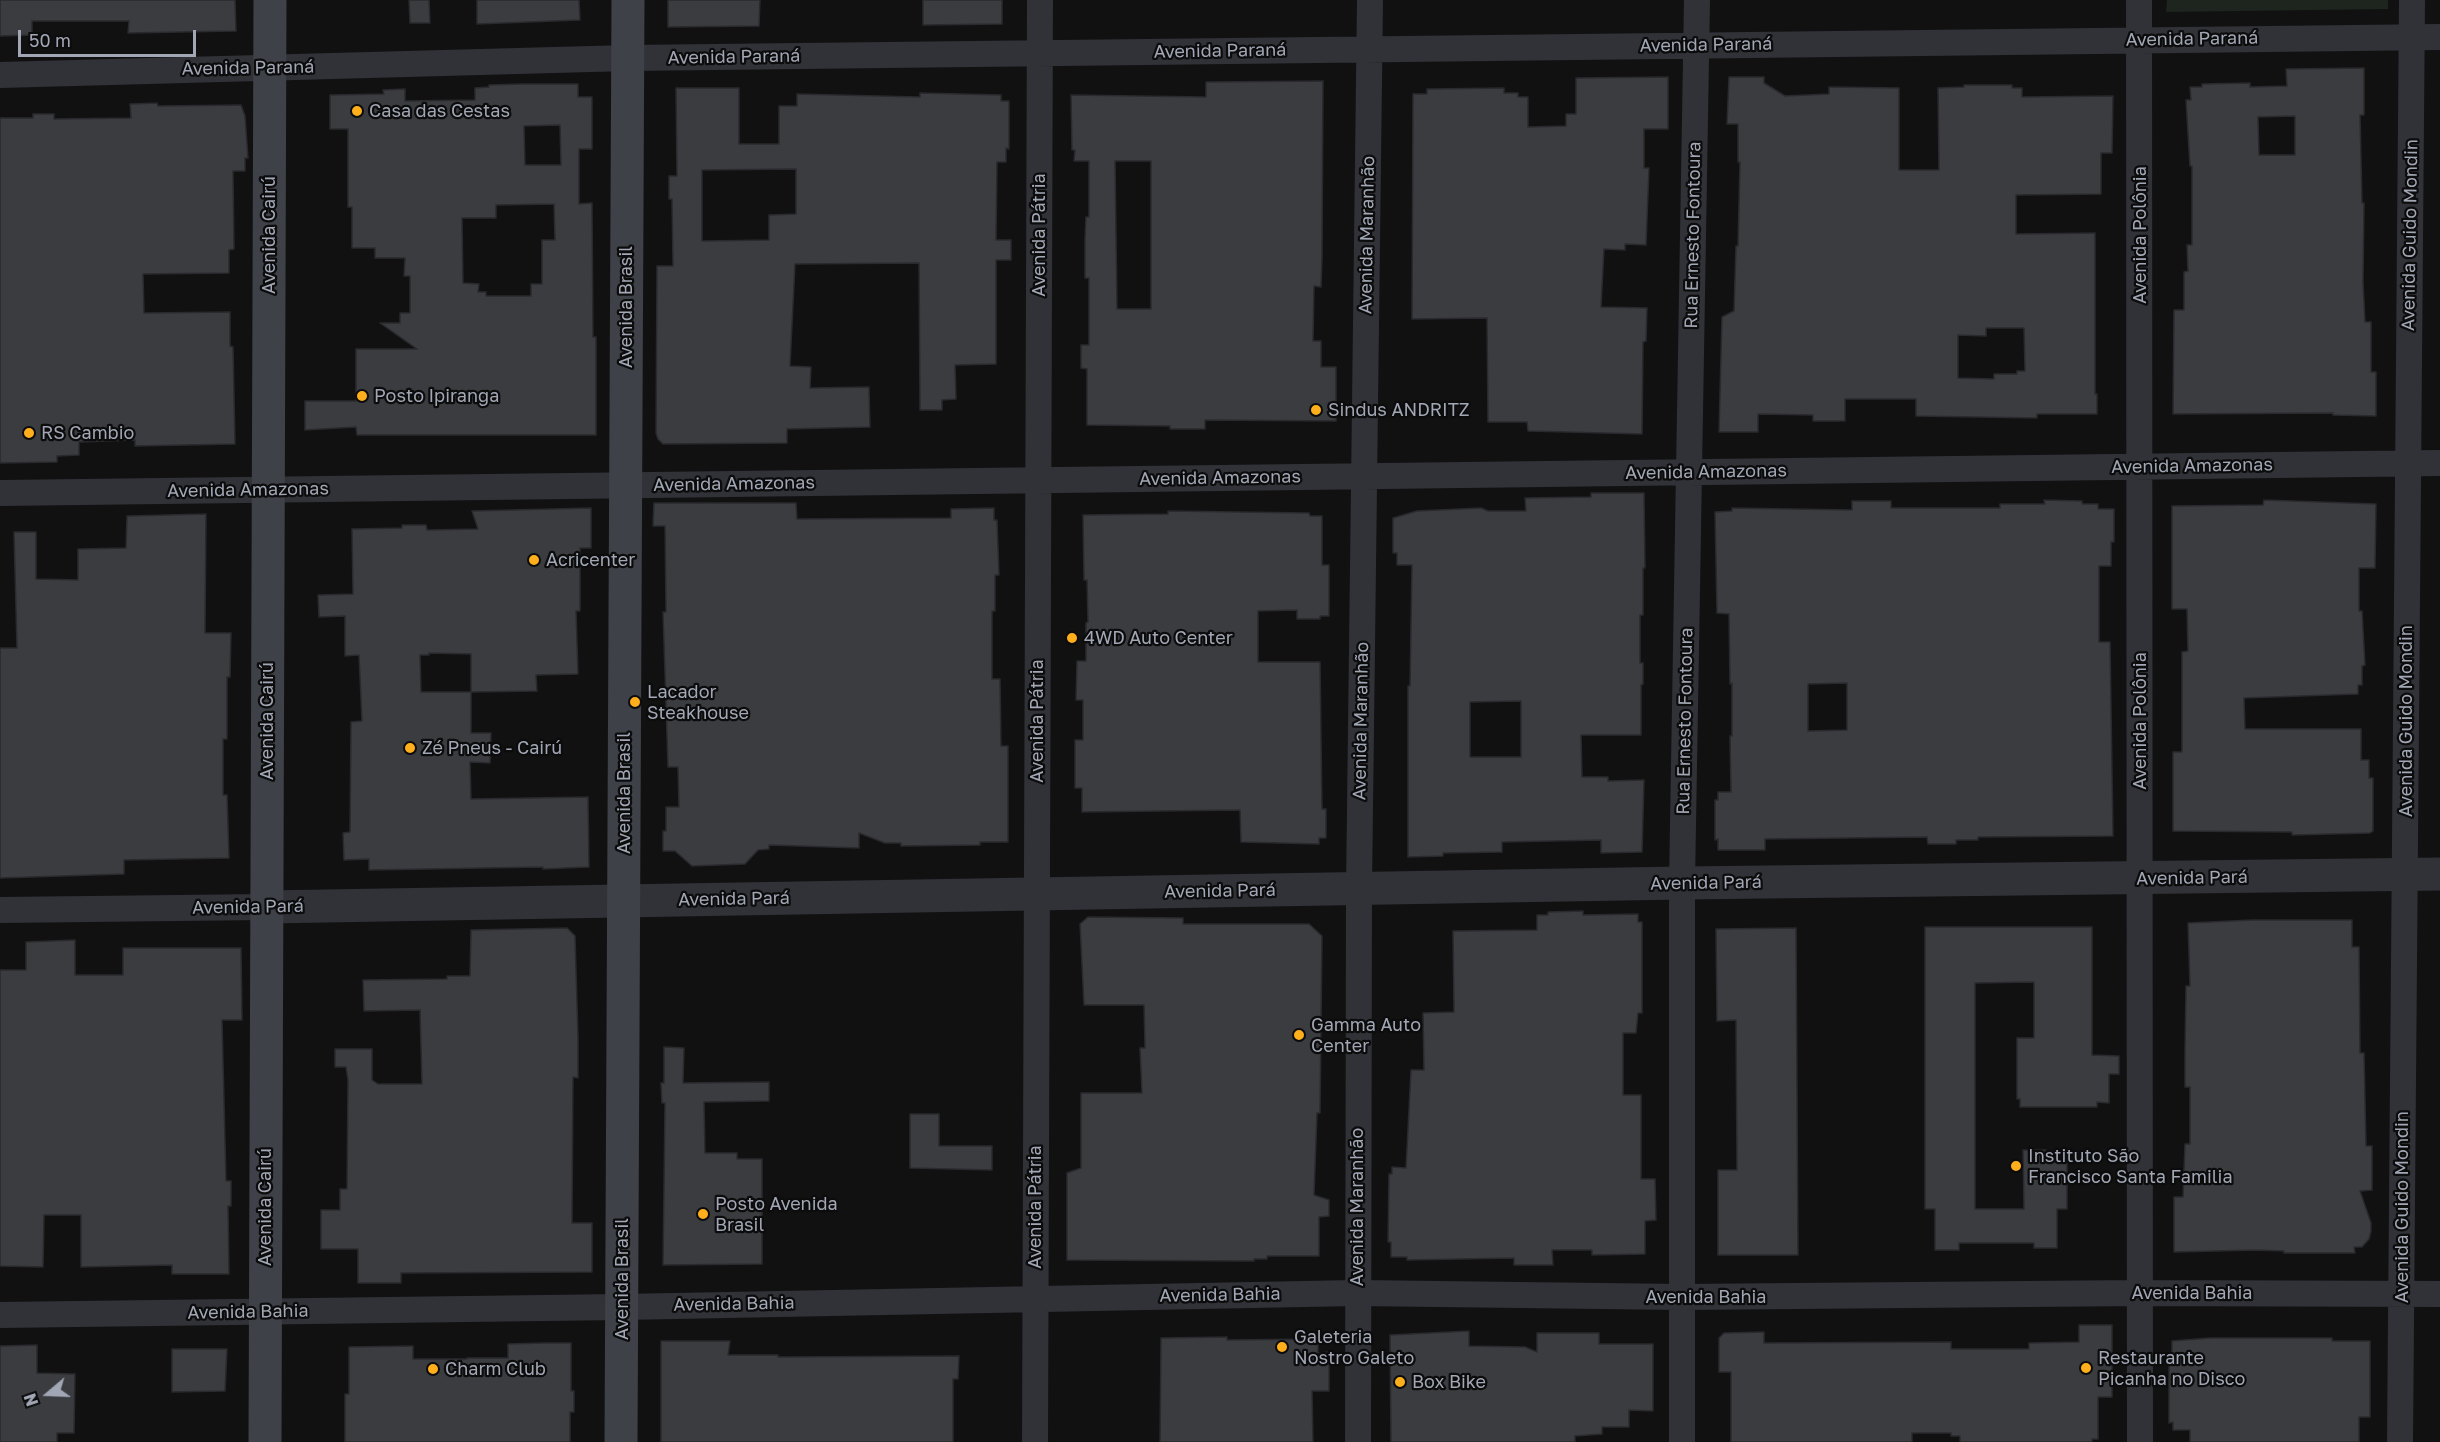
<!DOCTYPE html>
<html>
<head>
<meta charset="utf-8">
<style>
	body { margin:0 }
	#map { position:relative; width:2440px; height:1442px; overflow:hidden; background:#111112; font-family:"Golos Text",sans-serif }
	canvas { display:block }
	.north { position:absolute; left:18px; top:1364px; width:60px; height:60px; -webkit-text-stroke:4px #0c0c0d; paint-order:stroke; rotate:251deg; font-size:16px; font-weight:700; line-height:24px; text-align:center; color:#a1a7b4 }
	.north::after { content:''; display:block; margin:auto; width:21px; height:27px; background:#a1a7b4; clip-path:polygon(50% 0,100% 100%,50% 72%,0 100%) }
	.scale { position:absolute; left:18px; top:30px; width:178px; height:27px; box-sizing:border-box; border:3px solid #a1a7b4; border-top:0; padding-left:8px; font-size:18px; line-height:21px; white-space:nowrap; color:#a1a7b4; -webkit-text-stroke:4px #0c0c0d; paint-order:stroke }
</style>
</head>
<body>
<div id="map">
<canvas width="2440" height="1442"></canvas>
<div class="north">N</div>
<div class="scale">50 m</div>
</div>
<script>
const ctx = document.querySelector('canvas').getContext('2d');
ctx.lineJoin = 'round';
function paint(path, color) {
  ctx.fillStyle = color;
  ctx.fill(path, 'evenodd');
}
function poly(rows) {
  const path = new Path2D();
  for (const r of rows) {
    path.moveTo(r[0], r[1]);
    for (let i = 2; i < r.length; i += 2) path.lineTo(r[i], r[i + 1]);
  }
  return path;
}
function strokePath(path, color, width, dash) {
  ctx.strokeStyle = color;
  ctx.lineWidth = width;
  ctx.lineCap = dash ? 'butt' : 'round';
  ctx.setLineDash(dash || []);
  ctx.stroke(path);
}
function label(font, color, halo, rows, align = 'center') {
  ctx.font = font + ' "Golos Text",sans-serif';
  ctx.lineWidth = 4.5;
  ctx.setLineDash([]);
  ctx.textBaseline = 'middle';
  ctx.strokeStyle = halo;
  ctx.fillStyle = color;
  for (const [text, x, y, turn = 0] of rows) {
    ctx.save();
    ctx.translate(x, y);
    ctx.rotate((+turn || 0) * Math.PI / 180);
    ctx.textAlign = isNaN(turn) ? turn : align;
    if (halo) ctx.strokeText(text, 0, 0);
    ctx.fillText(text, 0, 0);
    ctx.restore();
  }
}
const green = poly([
	[2167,0,2388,0,2388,9,2166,12]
]);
const building = poly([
	[0,0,235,0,236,31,128,33,129,21,32,21,32,35,0,36,0,0],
	[409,0,429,0,430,23,410,23,409,0],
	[477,0,579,0,580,20,477,24,477,0],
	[668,0,760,0,759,26,668,27,668,0],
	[923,0,1002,0,1002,24,923,25,923,0],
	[2364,68,2364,115,2360,115,2362,203,2364,203,2363,282,2365,322,2371,322,2371,372,2376,372,2376,416,2333,415,2333,413,2173,414,2174,310,2184,310,2184,272,2188,271,2187,245,2192,245,2192,166,2190,166,2186,100,2191,100,2190,87,2202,87,2202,84,2250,83,2250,87,2287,86,2286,69,2364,68],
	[2295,116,2295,155,2259,155,2258,117,2295,116],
	[1668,77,1668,129,1644,129,1644,168,1649,168,1646,245,1625,244,1625,250,1604,249,1601,307,1647,308,1646,341,1643,342,1642,434,1528,431,1527,422,1488,422,1487,318,1412,319,1413,94,1427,94,1427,89,1504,88,1504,93,1518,93,1518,97,1528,97,1528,127,1566,126,1566,114,1576,114,1576,78,1668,77],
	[1729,77,1764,77,1764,83,1785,96,1829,94,1829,87,1899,88,1899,170,1939,170,1938,88,1964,87,1964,85,2012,85,2012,88,2022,88,2022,97,2113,96,2112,153,2101,153,2101,194,2016,195,2016,234,2095,233,2095,394,2097,394,2097,414,2037,414,2037,418,1916,416,1916,399,1845,399,1845,421,1813,421,1813,415,1758,414,1758,432,1719,432,1722,317,1734,311,1736,246,1738,246,1740,162,1738,162,1738,124,1727,124,1729,77],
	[1986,328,2024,328,2025,371,2017,371,2017,374,1994,374,1994,379,1958,378,1958,335,1986,336,1986,328],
	[1323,81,1322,258,1321,287,1314,286,1313,341,1321,341,1321,367,1336,367,1336,421,1205,420,1205,429,1170,429,1170,426,1087,425,1087,369,1081,368,1081,345,1089,345,1089,278,1085,278,1085,239,1086,217,1089,217,1089,161,1074,161,1075,150,1072,150,1071,95,1206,97,1206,82,1323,81],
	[1115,161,1151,161,1151,309,1117,309,1115,161],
	[521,84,578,84,578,97,592,97,592,149,579,149,579,204,592,203,593,337,596,337,596,435,357,435,356,427,305,430,305,401,356,401,356,349,417,349,380,323,400,323,400,313,410,313,410,276,404,276,405,258,375,258,375,248,352,248,352,207,348,207,348,129,330,129,330,95,384,94,383,90,405,89,405,101,475,100,475,88,489,87,489,85,521,84],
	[560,125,561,165,525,165,524,126,560,125],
	[554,204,555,240,542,240,542,284,531,284,531,296,486,296,486,292,478,292,479,284,463,283,462,218,496,218,496,205,554,204],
	[676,88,739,88,739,144,779,144,779,106,797,106,797,94,920,97,920,93,1001,95,1001,101,1009,101,1009,149,1006,148,1006,162,997,162,996,240,1011,240,1011,260,996,260,996,364,955,365,956,399,942,400,942,410,920,410,919,263,795,264,790,366,811,367,810,388,869,387,870,427,787,429,787,443,663,444,658,439,656,433,657,266,673,266,672,199,669,199,669,176,677,176,676,88],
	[796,169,796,214,769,215,769,240,702,241,702,170,796,169],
	[157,103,158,106,241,105,245,116,248,158,245,158,245,171,233,171,234,249,229,250,229,273,143,274,144,313,230,312,230,346,233,347,235,444,135,446,135,440,79,442,79,455,57,456,57,462,0,463,0,118,33,118,33,114,54,114,54,119,131,118,130,104,157,103],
	[1591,493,1644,493,1645,568,1643,568,1643,615,1640,615,1640,663,1643,663,1643,684,1641,685,1641,735,1581,735,1582,777,1608,777,1608,781,1644,780,1642,852,1601,853,1601,840,1502,842,1502,852,1443,853,1443,856,1408,857,1408,686,1410,686,1412,565,1397,565,1397,553,1393,553,1393,518,1417,511,1481,508,1488,511,1526,511,1525,498,1591,497,1591,493],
	[1521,701,1521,757,1470,757,1470,702,1521,701],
	[2044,500,2082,501,2082,504,2098,504,2098,509,2114,509,2114,542,2111,542,2111,566,2099,566,2099,642,2110,642,2113,836,1978,837,1978,840,1956,840,1956,844,1928,844,1927,837,1765,839,1765,850,1718,850,1718,839,1715,840,1715,800,1718,800,1718,792,1731,792,1730,736,1732,736,1732,683,1730,684,1729,614,1717,613,1715,512,1732,511,1732,508,1852,510,1852,501,1891,501,1891,508,2000,508,2000,504,2045,504,2044,500],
	[1847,683,1847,730,1808,731,1808,684,1847,683],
	[2264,500,2376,504,2375,568,2359,568,2359,611,2362,611,2365,665,2362,666,2362,685,2358,685,2358,694,2244,698,2245,729,2361,729,2361,760,2369,760,2369,778,2373,778,2373,831,2370,833,2292,835,2292,832,2173,831,2173,752,2182,752,2182,652,2188,651,2187,609,2172,609,2172,506,2263,505,2264,500],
	[654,503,796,503,797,519,951,518,951,509,994,508,994,520,997,520,999,575,995,575,995,611,992,611,992,679,1000,679,1001,746,1008,746,1008,842,980,842,980,845,901,846,901,843,885,843,859,833,859,848,769,845,769,849,758,850,745,864,692,866,675,851,663,851,663,831,666,831,666,807,679,807,678,767,668,767,663,612,666,612,665,526,653,526,654,503],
	[591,508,591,548,580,548,580,611,576,611,578,674,536,675,537,691,471,692,471,733,491,733,490,763,470,762,471,799,588,797,589,867,543,869,543,867,369,870,369,859,344,860,343,833,350,832,351,722,362,721,359,655,345,656,345,616,319,617,318,595,353,594,352,529,402,528,402,525,426,525,427,530,478,529,472,511,591,508],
	[429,653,471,654,471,692,421,692,420,655,429,655,429,653],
	[1168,511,1309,513,1310,516,1322,516,1322,565,1329,565,1329,616,1320,616,1320,619,1297,619,1297,610,1258,611,1258,662,1320,662,1322,809,1326,809,1326,838,1319,838,1319,844,1241,842,1240,810,1082,812,1082,788,1075,788,1075,740,1083,740,1083,700,1076,700,1077,661,1086,661,1086,623,1088,622,1087,580,1084,580,1083,515,1168,514,1168,511],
	[206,514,205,633,231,633,230,677,227,677,227,739,223,739,223,795,227,795,229,858,124,860,124,874,0,878,0,648,17,648,14,532,36,532,36,579,78,580,78,549,126,548,127,516,206,514],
	[1583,911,1583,915,1638,914,1638,922,1642,922,1642,1013,1638,1013,1636,1033,1623,1033,1623,1095,1641,1095,1641,1179,1655,1179,1656,1220,1645,1221,1645,1254,1592,1255,1592,1250,1552,1250,1553,1265,1514,1265,1514,1258,1407,1260,1407,1257,1391,1257,1391,1242,1388,1242,1389,1174,1392,1174,1392,1167,1406,1168,1411,1070,1424,1070,1423,1013,1454,1012,1453,931,1537,930,1537,915,1548,915,1548,912,1583,911],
	[1088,917,1183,918,1183,924,1309,924,1322,936,1320,1113,1317,1113,1314,1195,1329,1200,1329,1216,1319,1217,1319,1256,1267,1256,1267,1259,1254,1259,1254,1261,1067,1260,1067,1173,1081,1168,1081,1093,1142,1093,1140,1048,1145,1048,1144,1005,1084,1005,1080,924,1088,917],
	[2252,920,2352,920,2352,947,2359,947,2360,1053,2364,1053,2366,1146,2372,1146,2372,1190,2360,1191,2371,1223,2371,1231,2369,1239,2362,1247,2354,1247,2355,1253,2284,1253,2284,1251,2256,1250,2174,1252,2174,1197,2183,1197,2185,1144,2190,1144,2190,1087,2185,1087,2185,1050,2186,986,2190,986,2188,923,2252,920],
	[1925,927,2092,927,2092,1055,2119,1056,2119,1074,2109,1074,2109,1103,2097,1102,2097,1107,2020,1107,2020,1099,2017,1099,2017,1038,2034,1038,2034,982,1975,983,1975,1209,2024,1209,2023,1150,2046,1150,2046,1162,2067,1162,2067,1209,2057,1209,2057,1248,2034,1248,2034,1243,1959,1243,1959,1250,1935,1250,1935,1209,1925,1209,1925,927],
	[567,928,575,936,578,1038,578,1078,573,1077,572,1223,592,1223,592,1272,401,1273,401,1283,358,1283,358,1249,321,1249,321,1210,340,1210,340,1189,347,1189,348,1080,346,1067,335,1067,335,1049,372,1049,372,1080,378,1084,422,1084,420,1010,364,1011,363,980,447,979,447,976,470,976,471,930,567,928],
	[1796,928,1798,1255,1718,1255,1718,1170,1737,1170,1736,1020,1717,1021,1716,929,1796,928],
	[75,940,75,975,123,975,123,948,241,948,242,1020,222,1020,226,1181,231,1181,231,1206,228,1206,229,1274,172,1274,172,1265,81,1267,81,1215,44,1215,43,1267,0,1266,0,970,26,970,26,942,75,940],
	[664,1047,684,1048,683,1083,769,1082,769,1101,704,1102,705,1153,737,1153,737,1159,762,1159,762,1264,663,1265,665,1103,662,1103,661,1083,664,1083,664,1047],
	[910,1114,939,1114,939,1146,992,1146,992,1170,910,1168,910,1114],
	[2079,1325,2112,1325,2112,1397,2098,1397,2098,1439,2092,1439,2092,1442,1960,1442,1960,1436,1951,1436,1951,1433,1912,1433,1912,1442,1731,1442,1731,1372,1719,1372,1719,1338,1724,1333,1764,1332,1764,1343,1951,1342,1951,1349,2029,1349,2029,1343,2079,1342,2079,1325],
	[1469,1331,1469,1346,1525,1347,1537,1352,1537,1333,1599,1333,1599,1344,1653,1344,1653,1411,1629,1410,1629,1427,1602,1427,1602,1434,1575,1436,1575,1442,1391,1442,1390,1335,1469,1331],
	[1227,1337,1227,1340,1318,1339,1318,1353,1329,1352,1329,1391,1312,1391,1313,1442,1160,1442,1161,1338,1227,1337],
	[2210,1338,2332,1338,2332,1341,2370,1341,2370,1417,2359,1417,2359,1442,2190,1442,2190,1430,2173,1430,2173,1422,2169,1423,2169,1355,2172,1355,2172,1341,2210,1338],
	[661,1341,730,1341,728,1355,778,1355,778,1357,959,1356,958,1379,953,1379,953,1442,661,1442,661,1341],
	[544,1343,571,1343,571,1391,574,1391,574,1412,570,1412,570,1442,345,1442,345,1394,349,1394,349,1347,413,1346,413,1359,467,1359,467,1358,508,1358,508,1344,544,1343],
	[37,1345,37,1373,75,1374,74,1433,57,1433,57,1442,0,1442,0,1346,37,1345],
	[172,1349,227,1349,225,1391,172,1392,172,1349]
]);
const minor = poly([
	[2139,0,2140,1442],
	[0,75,628,58,2440,37],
	[0,493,2440,463],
	[0,910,266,907],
	[0,1315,622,1307,1357,1293,1682,1297,2140,1293,2440,1294],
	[1035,1442,1040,0],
	[1358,1442,1359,889,1370,0],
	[1682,1442,1682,883,1697,0],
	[2400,1442,2412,0]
]);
const tertiary = poly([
	[266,907,1682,883,2440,874]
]);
const secondary = poly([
	[265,1442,270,0],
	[621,1442,628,0]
]);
const markers = [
	[357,111,6,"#ffaf1c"],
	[362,396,6,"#ffaf1c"],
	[1316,410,6,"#ffaf1c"],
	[29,433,6,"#ffaf1c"],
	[534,560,6,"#ffaf1c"],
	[1072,638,6,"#ffaf1c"],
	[635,702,6,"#ffaf1c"],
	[410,748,6,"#ffaf1c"],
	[1299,1035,6,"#ffaf1c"],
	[2016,1166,6,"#ffaf1c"],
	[703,1214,6,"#ffaf1c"],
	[1282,1347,6,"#ffaf1c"],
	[2086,1368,6,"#ffaf1c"],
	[433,1369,6,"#ffaf1c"],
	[1400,1382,6,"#ffaf1c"]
];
const streetNames = [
	["Avenida Paraná",2192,39,-1],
	["Avenida Paraná",1706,45,-1],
	["Avenida Paraná",1220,51,-1],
	["Avenida Paraná",734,57,-1],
	["Avenida Paraná",248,68,-1],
	["Avenida Cairú",269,235,-90],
	["Avenida Pátria",1039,235,-90],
	["Avenida Maranhão",1367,235,-89],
	["Rua Ernesto Fontoura",1693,235,-89],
	["Avenida Polônia",2140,235,-90],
	["Avenida Guido Mondin",2410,235,-89],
	["Avenida Brasil",626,307,-90],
	["Avenida Amazonas",2192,466,-1],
	["Avenida Amazonas",1706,472,-1],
	["Avenida Amazonas",1220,478,-1],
	["Avenida Amazonas",734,484,-1],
	["Avenida Amazonas",248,490,-1],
	["Avenida Cairú",267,721,-90],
	["Avenida Pátria",1037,721,-90],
	["Avenida Maranhão",1361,721,-89],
	["Rua Ernesto Fontoura",1685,721,-89],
	["Avenida Polônia",2140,721,-90],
	["Avenida Guido Mondin",2406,721,-90],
	["Avenida Brasil",624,793,-90],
	["Avenida Pará",2192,878,-1],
	["Avenida Pará",1706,883,-1],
	["Avenida Pará",1220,891,-1],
	["Avenida Pará",734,899,-1],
	["Avenida Pará",248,907,-1],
	["Avenida Cairú",265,1207,-90],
	["Avenida Pátria",1035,1207,-90],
	["Avenida Maranhão",1357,1207,-90],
	["Avenida Guido Mondin",2402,1207,-90],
	["Avenida Brasil",622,1279,-90],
	["Avenida Bahia",2192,1293],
	["Avenida Bahia",1220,1295,-1],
	["Avenida Bahia",1706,1297],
	["Avenida Bahia",734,1304,-1],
	["Avenida Bahia",248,1312,-1]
];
const poiNames = [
	["Casa das Cestas",369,111],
	["Posto Ipiranga",374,396],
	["Sindus ANDRITZ",1328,410],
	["RS Cambio",41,433],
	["Acricenter",546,560],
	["4WD Auto Center",1084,638],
	["Lacador",647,692],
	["Steakhouse",647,713],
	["Zé Pneus - Cairú",422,748],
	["Gamma Auto",1311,1025],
	["Center",1311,1046],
	["Instituto São",2028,1156],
	["Francisco Santa Familia",2028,1177],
	["Posto Avenida",715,1204],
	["Brasil",715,1225],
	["Galeteria",1294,1337],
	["Nostro Galeto",1294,1358],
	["Restaurante",2098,1358],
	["Picanha no Disco",2098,1379],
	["Charm Club",445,1369],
	["Box Bike",1412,1382]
];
paint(green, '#1d251e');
paint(building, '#3a3c40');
strokePath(building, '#2a2a2e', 1.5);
strokePath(minor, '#313238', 26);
strokePath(tertiary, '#313238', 33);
strokePath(secondary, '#3f4148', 33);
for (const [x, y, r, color] of markers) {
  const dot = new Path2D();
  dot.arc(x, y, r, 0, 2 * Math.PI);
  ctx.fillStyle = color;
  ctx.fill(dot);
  strokePath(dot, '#0c0c0d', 2);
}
label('18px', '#a1a7b4', '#0c0c0d', streetNames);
label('18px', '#a1a7b4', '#0c0c0d', poiNames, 'left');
</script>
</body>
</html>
